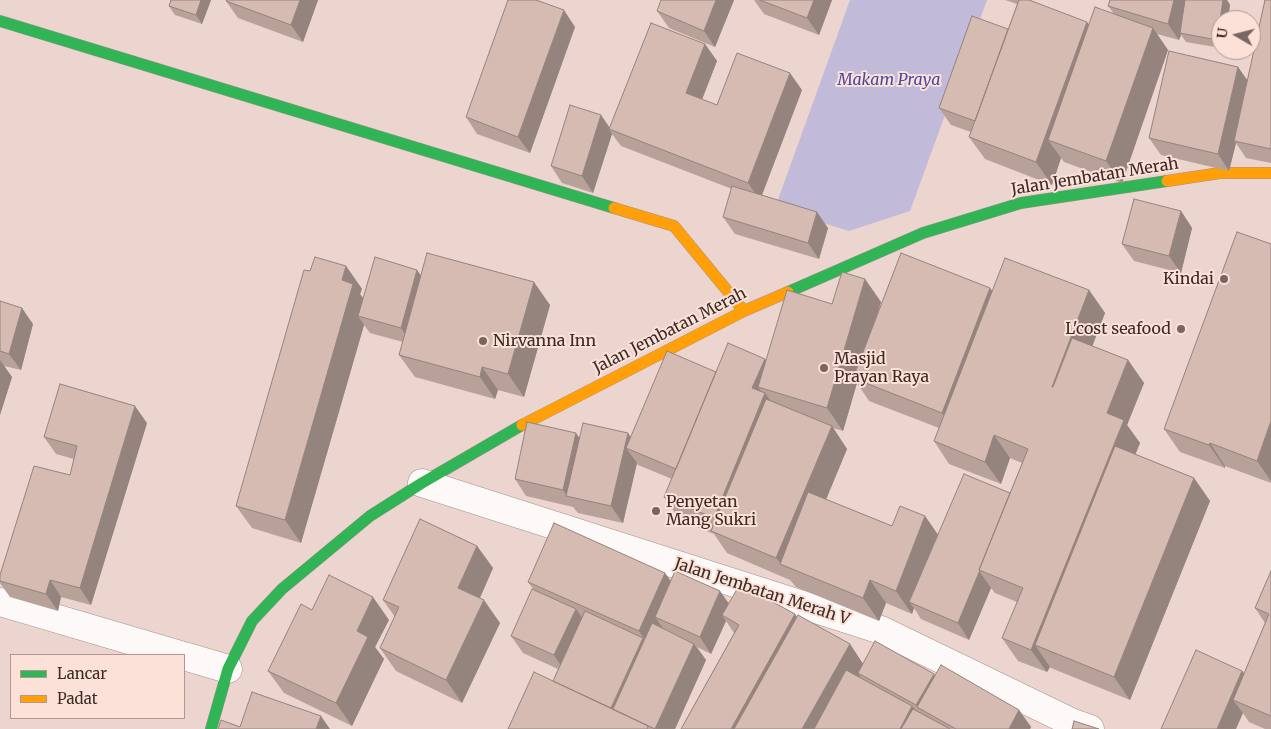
<!DOCTYPE html>
<html>
<head>
<meta charset="utf-8">
<style>
	body { margin:0 }
	#map { position:relative; width:1271px; height:729px; overflow:hidden; background:#ecd5ce; font-family:Merriweather,serif }
	canvas { display:block }
	.legend { position:absolute; left:10px; top:654px; width:175px; height:65px; box-sizing:border-box; background:#fbe1d8; border:1px solid #ae9890; margin:0; padding:6px 9px; list-style:none; font-size:15px; color:#3b2b25 }
	.legend li { display:flex; align-items:center; gap:10px; height:25px }
	.legend b { width:25px; border:1px solid #ae9890 }
	.north { position:absolute; left:1211px; top:10px; width:50px; height:50px; box-sizing:border-box; background:#fbe1d8; border:1px solid #ae9890; border-radius:50%; rotate:278deg; font-size:14px; font-weight:700; line-height:20px; text-align:center; color:#3b2b25 }
	.north::after { content:''; display:block; margin:auto; width:18px; height:22px; background:#796660; clip-path:polygon(50% 0,100% 100%,50% 72%,0 100%) }
</style>
</head>
<body>
<div id="map">
<canvas width="1271" height="729"></canvas>
<ul class="legend">
<li><b style="height:6px;background:#30b455"></b>Lancar</li>
<li><b style="height:6px;background:#ff9f0a"></b>Padat</li>
</ul>
<div class="north">U</div>
</div>
<script>
const ctx = document.querySelector('canvas').getContext('2d');
ctx.lineJoin = 'round';
function paint(path, color) {
  ctx.fillStyle = color;
  ctx.fill(path, 'evenodd');
}
function poly(rows) {
  const path = new Path2D();
  for (const r of rows) {
    path.moveTo(r[0], r[1]);
    for (let i = 2; i < r.length; i += 2) path.lineTo(r[i], r[i + 1]);
  }
  return path;
}
function strokePath(path, color, width, dash) {
  ctx.strokeStyle = color;
  ctx.lineWidth = width;
  ctx.lineCap = dash ? 'butt' : 'round';
  ctx.setLineDash(dash || []);
  ctx.stroke(path);
}
function label(font, color, halo, rows, align = 'center') {
  ctx.font = font + ' Merriweather,serif';
  ctx.lineWidth = 4;
  ctx.setLineDash([]);
  ctx.textBaseline = 'middle';
  ctx.strokeStyle = halo;
  ctx.fillStyle = color;
  for (const [text, x, y, turn = 0] of rows) {
    ctx.save();
    ctx.translate(x, y);
    ctx.rotate((+turn || 0) * Math.PI / 180);
    ctx.textAlign = isNaN(turn) ? turn : align;
    if (halo) ctx.strokeText(text, 0, 0);
    ctx.fillText(text, 0, 0);
    ctx.restore();
  }
}
const green = poly([
	[850,0,987,0,910,211,849,231,775,208]
]);
const street = poly([
	[422,483,881,630,1073,723,1090,729],
	[0,602,180,655],
	[184,656,228,669]
]);
const fast = poly([
	[0,21,614,208],
	[788,292,923,233,1021,203,1167,181],
	[211,729,228,669,252,621,282,589,370,516,422,483,522,425]
]);
const slow = poly([
	[1167,181,1220,173,1271,173],
	[614,208,674,226,744,311],
	[522,425,744,311,788,292]
]);
const wall = poly([
	[211,0,202,24,175,15,169,6],
	[227,0,318,0,303,42,238,18,226,1],
	[734,0,715,47,669,28,657,11],
	[754,0,832,0,819,35,764,14],
	[1005,0,1031,0,1031,1,1089,24,1114,14,1108,6,1110,0,1227,0,1230,5,1228,20,1221,20,1221,48,1186,42,1181,35,1179,40,1157,34,1168,50,1122,183,1064,162,1061,158,1052,185,985,159,969,137,971,132,951,125,939,108,1008,29,1017,4],
	[1264,0,1271,0,1271,163,1246,158,1236,143,1229,171,1161,155,1149,138,1238,67,1247,81,1265,0],
	[575,27,530,153,477,134,466,117],
	[705,44,717,61,702,99,717,105,802,90,762,195,828,228,819,259,735,234,723,217,732,189,621,146,612,134,593,193,562,183,551,166,601,115,610,128],
	[1181,211,1192,228,1181,273,1134,261,1122,244],
	[1271,244,1271,483,1225,466,1225,468,1180,452,1164,429],
	[346,266,362,289,360,294,363,298,421,276,550,305,524,397,498,390,495,399,415,377,399,355,403,342,370,333,364,325,301,543,252,528,236,506,310,271],
	[865,279,881,302,876,318,992,290,1089,290,1105,313,1092,346,1128,360,1144,383,1127,425,1140,443,1135,454,1194,478,1210,501,1130,700,1051,668,1050,667,1047,672,1018,661,1002,638,1017,602,995,593,991,588,969,640,921,619,914,608,912,614,886,603,879,621,796,587,790,580,727,553,714,534,680,520,664,497,672,479,638,465,637,463,623,523,578,513,573,507,526,496,515,479,576,433,579,438,631,437,716,372,765,359,766,360,832,304],
	[857,383,869,401,939,428,934,441,949,464,1001,484,1010,458,1022,463,1010,493,938,535,925,516,892,526,826,500,847,449,833,428,843,431],
	[0,301,33,324,21,370,4,366,12,377,0,415],
	[147,423,91,605,61,597,58,611,10,597,0,583,0,575,70,475,74,459,56,454,44,437],
	[477,546,493,568,480,598,500,623,462,703,396,671,380,648,395,617,383,600],
	[1271,571,1271,729,1265,729,1249,722,1243,713,1161,729,1242,671,1244,673,1265,623,1255,608],
	[671,581,729,603,795,614,796,617,850,644,863,664,934,674,935,676,1019,710,1031,727,1030,729,681,729,734,633,726,621,711,654,697,647,706,660,675,729,508,729,553,681,558,669,523,653,511,636,534,590,528,582],
	[312,610,389,620,375,647,384,659,352,726,284,693,268,671]
]);
const shadedWall = poly([
	[201,0,211,0,202,24,196,15],
	[300,0,318,0,303,42,291,25],
	[716,0,734,0,715,47,704,31],
	[814,0,832,0,819,35,807,18],
	[1174,0,1191,0,1180,33,1181,35,1179,40,1168,24],
	[1223,0,1227,0,1230,5,1228,20,1221,20,1221,46,1217,40],
	[564,10,575,27,530,153,518,137],
	[1087,22,1103,44,1048,140,1061,158,1052,185,1036,162],
	[1153,28,1168,50,1122,183,1106,161],
	[705,44,717,61,698,110,686,93],
	[1238,67,1250,84,1234,141,1236,143,1229,171,1218,154],
	[790,73,802,90,760,200,748,183],
	[601,115,611,130,609,129,612,134,593,193,582,176],
	[1181,211,1192,228,1181,273,1169,256],
	[817,212,828,228,819,259,808,243],
	[346,266,362,289,360,294,369,307,358,316,364,325,301,543,285,520],
	[417,270,429,287,412,345,401,328],
	[865,279,881,302,858,380,853,378,857,383,843,431,827,408],
	[534,282,550,305,524,397,508,374],
	[990,288,1006,311,958,435,942,413],
	[1089,290,1105,313,1068,410,1052,387],
	[22,308,33,324,21,370,9,354],
	[765,359,781,381,758,387,764,396,765,393,781,416,727,537,714,518,752,388],
	[0,360,12,377,0,415],
	[1128,360,1144,383,1127,425,1140,443,1055,654,1035,645,1050,667,1047,672,1031,650,1107,413],
	[482,367,498,390,495,399,480,377],
	[135,406,147,423,91,605,80,588],
	[1271,421,1271,481,1257,461],
	[832,426,847,449,796,571,782,565,776,558],
	[576,433,588,450,567,496,563,490],
	[628,433,640,450,626,448,637,463,623,523,611,506],
	[994,435,1010,458,1001,484,985,462],
	[1210,443,1225,466,1225,468,1209,445],
	[1194,478,1210,501,1130,700,1114,677],
	[925,516,941,539,909,602,914,608,912,614,896,591],
	[477,546,493,568,474,611,458,588],
	[979,571,991,588,969,640,958,623],
	[665,573,681,595,655,617,665,631,655,654,639,631],
	[50,580,61,597,58,611,46,594],
	[870,580,886,603,879,621,863,598],
	[720,591,732,608,722,615,726,621,711,654,700,637],
	[373,597,389,620,375,647,384,659,352,726,336,703,357,631],
	[484,600,500,623,462,703,446,680],
	[576,609,587,625,565,672,554,655],
	[795,614,811,637,760,729,731,729],
	[643,638,654,654,627,716,611,709],
	[694,644,706,660,675,729,655,729],
	[850,644,865,667,858,673,860,676,831,729,802,729],
	[1242,671,1254,687,1233,700,1243,713,1236,729,1217,729],
	[934,674,945,691,918,708,916,705],
	[912,706,924,723,921,729,900,729],
	[1019,710,1031,727,1030,729,1009,729],
	[321,716,330,729,316,729]
]);
const building = poly([
	[171,0,201,0,196,15,169,6,171,0],
	[227,0,300,0,291,25,226,1,227,0],
	[508,0,536,0,564,10,518,137,466,117,508,0],
	[661,0,716,0,704,31,657,11,661,0],
	[760,0,814,0,807,18,760,0],
	[1019,0,1029,0,1087,22,1036,162,969,137,1019,0],
	[1110,0,1174,0,1168,24,1108,6,1110,0],
	[1185,0,1223,0,1217,40,1180,33,1185,0],
	[1265,0,1271,0,1271,149,1234,141,1265,0],
	[1095,7,1153,28,1106,161,1048,140,1095,7],
	[972,16,1008,29,975,121,939,108,972,16],
	[651,23,705,44,686,93,717,105,737,53,790,73,748,183,609,129,651,23],
	[1169,51,1238,67,1218,154,1149,138,1169,51],
	[570,105,601,115,582,176,551,166,570,105],
	[732,186,817,212,808,243,723,217,732,186],
	[1134,199,1181,211,1169,256,1122,244,1134,199],
	[1237,232,1271,244,1271,421,1257,461,1210,443,1209,445,1164,429,1237,232],
	[427,253,534,282,508,374,482,367,480,377,399,355,427,253],
	[901,253,990,288,942,413,853,378,901,253],
	[315,257,346,266,342,280,353,284,285,520,236,506,304,270,310,271,315,257],
	[375,257,417,270,401,328,358,316,375,257],
	[1005,258,1089,290,1052,387,1053,387,1072,338,1128,360,1107,413,1124,420,1031,650,1002,638,1023,588,979,570,1028,449,994,435,985,462,934,441,1005,258],
	[842,272,865,279,827,408,758,387,787,290,832,304,842,272],
	[0,301,22,308,9,354,0,351,0,301],
	[728,343,765,359,752,388,765,393,714,518,664,497,728,343],
	[667,351,716,372,676,469,626,448,667,351],
	[60,384,135,406,80,588,50,580,46,594,0,581,0,575,34,466,70,475,77,446,44,437,60,384],
	[766,399,832,426,776,558,711,531,766,399],
	[527,422,576,433,563,490,515,479,527,422],
	[583,423,628,433,611,506,566,496,583,423],
	[1115,446,1194,478,1114,677,1035,645,1115,446],
	[964,474,1010,493,979,570,980,570,958,623,909,602,964,474],
	[808,492,892,526,900,506,925,516,896,591,870,580,863,598,780,564,808,492],
	[420,519,477,546,458,588,484,600,446,680,380,648,399,607,383,600,420,519],
	[554,523,665,573,639,631,528,582,554,523],
	[675,571,720,591,700,637,655,617,675,571],
	[1271,571,1271,716,1233,700,1269,614,1255,608,1271,571],
	[329,575,373,597,357,631,368,637,336,703,268,671,301,604,312,610,329,575],
	[740,584,795,614,731,729,681,729,739,625,722,615,740,584],
	[532,589,576,609,554,655,511,636,532,589],
	[585,611,643,638,611,708,553,681,585,611],
	[798,615,850,644,802,729,734,729,798,615],
	[652,623,694,644,655,729,613,709,652,623],
	[875,641,934,674,916,705,858,673,875,641],
	[1196,650,1242,671,1217,729,1161,729,1196,650],
	[941,665,1019,710,1009,729,956,729,917,707,941,665],
	[846,670,912,706,900,729,814,729,846,670],
	[534,672,648,726,647,729,508,729,534,672],
	[252,692,321,716,316,729,218,729,221,720,240,727,252,692],
	[913,709,950,729,901,729,913,709],
	[1074,721,1099,729,1072,729,1074,721]
]);
const markers = [
	[1224,279,5,"#796660"],
	[1181,329,5,"#796660"],
	[483,341,5,"#796660"],
	[824,368,5,"#796660"],
	[656,511,5,"#796660"]
];
const parkNames = [
	["Makam Praya",889,80]
];
const streetNames = [
	["Jalan Jembatan Merah",1095,177,-9],
	["Jalan Jembatan Merah",670,331,-27],
	["Jalan Jembatan Merah V",762,592,18]
];
const poiNames = [
	["Kindai",1214,279,"right"],
	["L'cost seafood",1171,329,"right"],
	["Nirvanna Inn",493,341],
	["Masjid",834,359],
	["Prayan Raya",834,377],
	["Penyetan",666,502],
	["Mang Sukri",666,520]
];
paint(green, '#c1bad8');
strokePath(street, '#a3928d', 29);
strokePath(fast, '#a3928d', 12);
strokePath(slow, '#a3928d', 12);
strokePath(street, '#fcf9f8', 28);
strokePath(fast, '#30b455', 11);
strokePath(slow, '#ff9f0a', 11);
paint(wall, '#b7a199');
paint(shadedWall, '#95837d');
paint(building, '#d5bbb2');
strokePath(building, '#95837d', 1);
for (const [x, y, r, color] of markers) {
  const dot = new Path2D();
  dot.arc(x, y, r, 0, 2 * Math.PI);
  ctx.fillStyle = color;
  ctx.fill(dot);
  strokePath(dot, '#fbe1d8', 2);
}
label('italic 16px', '#4948a1', '#fbe1d8', parkNames);
label('16px', '#3b2b25', '#fbe1d8', streetNames);
label('16px', '#3b2b25', '#fbe1d8', poiNames, 'left');
</script>
</body>
</html>
